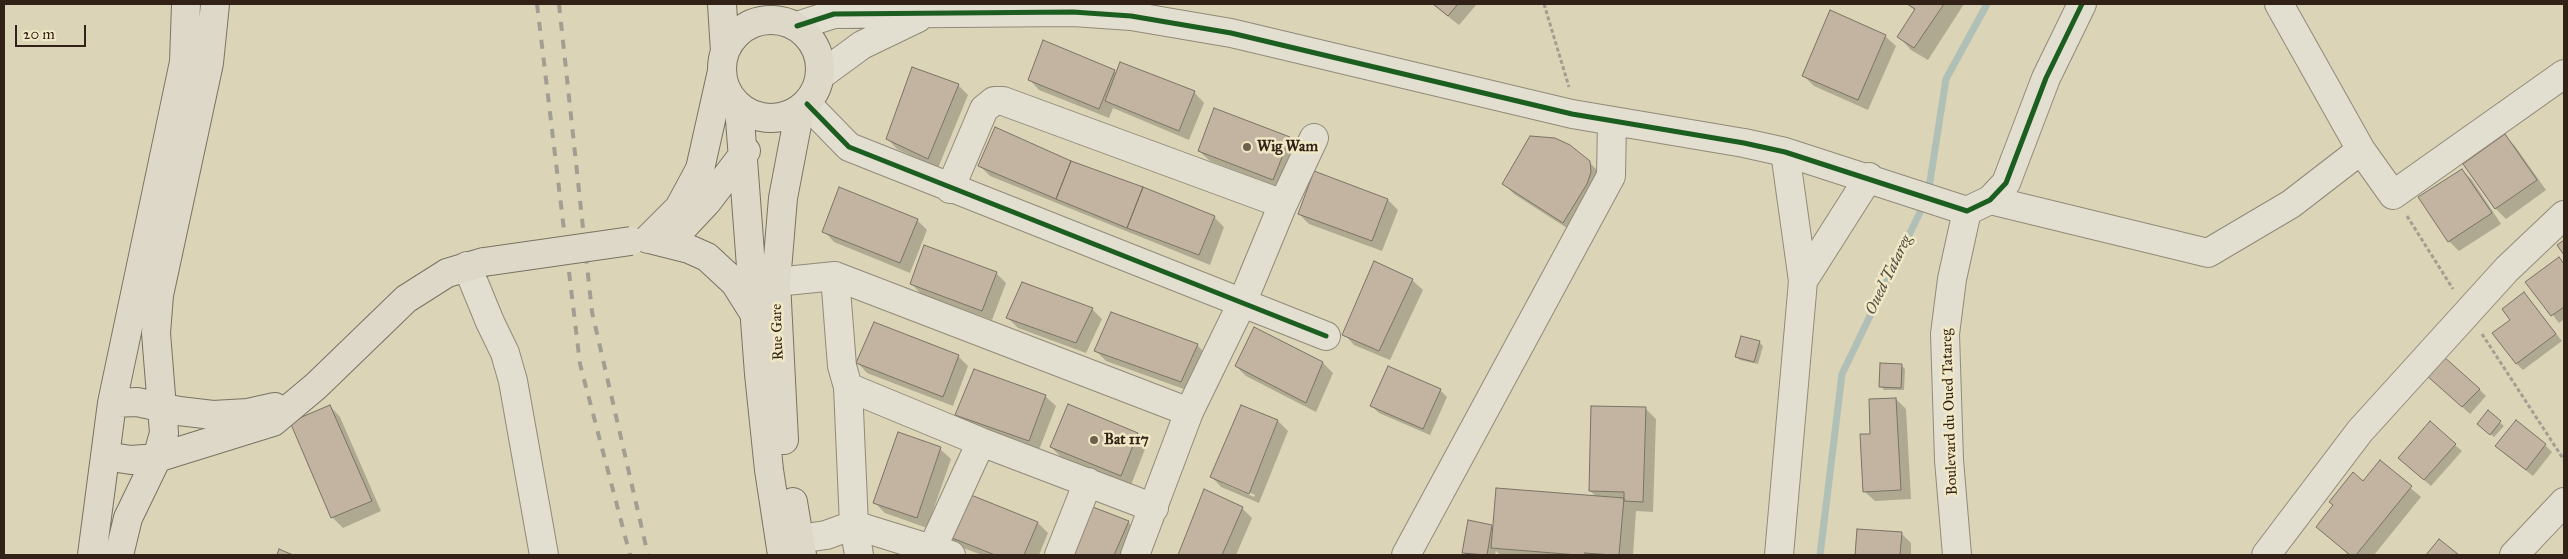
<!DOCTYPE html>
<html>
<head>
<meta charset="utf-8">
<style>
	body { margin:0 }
	#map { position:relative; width:2568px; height:559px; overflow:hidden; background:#dbd4b7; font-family:"IM FELL Great Primer",serif }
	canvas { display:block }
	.frame { position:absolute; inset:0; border:5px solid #322116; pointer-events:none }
	.scale { position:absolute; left:15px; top:25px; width:71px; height:22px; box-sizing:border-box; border:2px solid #322116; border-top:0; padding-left:6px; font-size:15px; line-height:18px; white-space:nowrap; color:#322116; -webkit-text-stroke:4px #f1e8c6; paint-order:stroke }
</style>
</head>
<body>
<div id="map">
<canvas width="2568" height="559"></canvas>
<div class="frame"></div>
<div class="scale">20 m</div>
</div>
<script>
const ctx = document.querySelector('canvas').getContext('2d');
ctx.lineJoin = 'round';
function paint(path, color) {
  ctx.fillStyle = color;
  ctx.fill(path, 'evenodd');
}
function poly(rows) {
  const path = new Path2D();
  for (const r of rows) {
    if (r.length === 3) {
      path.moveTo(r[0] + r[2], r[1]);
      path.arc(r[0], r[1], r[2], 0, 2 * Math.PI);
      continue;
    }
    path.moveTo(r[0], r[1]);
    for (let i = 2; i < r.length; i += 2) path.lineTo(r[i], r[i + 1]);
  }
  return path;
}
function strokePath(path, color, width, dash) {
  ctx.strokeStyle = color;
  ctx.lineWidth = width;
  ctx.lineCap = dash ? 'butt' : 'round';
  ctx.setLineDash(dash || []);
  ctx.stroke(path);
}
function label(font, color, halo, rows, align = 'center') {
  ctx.font = font + ' "IM FELL Great Primer",serif';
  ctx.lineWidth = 5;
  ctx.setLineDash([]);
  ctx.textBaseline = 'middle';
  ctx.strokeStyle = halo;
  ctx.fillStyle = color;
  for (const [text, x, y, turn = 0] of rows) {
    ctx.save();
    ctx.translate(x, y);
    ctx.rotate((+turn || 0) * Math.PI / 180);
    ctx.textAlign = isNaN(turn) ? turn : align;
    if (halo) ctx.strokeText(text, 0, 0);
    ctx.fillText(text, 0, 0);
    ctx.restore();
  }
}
const shadow = poly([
	[1432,4,1477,4,1459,25],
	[1908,4,1964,4,1928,60,1911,50,1899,37,1915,11],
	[1885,36,1896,46,1868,110,1814,86,1803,75],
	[1114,71,1117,74,1194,92,1204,103,1189,140,1113,108,1109,118,1039,90,1029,79],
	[958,85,968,95,938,168,897,149,887,138],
	[2505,136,2515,146,2546,190,2506,219,2496,209,2465,164],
	[1289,138,1299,148,1284,189,1210,161,1199,151],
	[1071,162,1214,217,1224,227,1210,265,990,176,980,166],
	[1589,162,1599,172,1573,232,1514,194,1504,184],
	[2462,170,2472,180,2501,224,2459,251,2449,241],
	[1388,200,1398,210,1382,251,1309,224,1299,214],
	[917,220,927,230,910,273,834,242,824,231],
	[2559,258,2564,264,2564,319,2559,323,2527,282],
	[996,273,1006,283,992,320,921,294,911,283],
	[1412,280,1423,290,1390,360,1354,345,1344,334],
	[2524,294,2562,341,2523,370,2516,363,2511,320],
	[1092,309,1102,319,1086,353,1018,328,1008,318],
	[1759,342,1763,346,1758,364,1740,360,1737,357],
	[1197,345,1207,355,1192,392,1106,361,1096,351],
	[958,356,968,366,953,406,867,373,857,362],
	[1323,363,1333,373,1316,412,1246,376,1236,366],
	[1901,365,1905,369,1904,390,1884,390,1881,386],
	[2435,382,2479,389,2486,396,2470,414],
	[1440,390,1447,397,1430,435,1379,413,1372,406],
	[1045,396,1056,406,1039,450,967,425,957,415],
	[1896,399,1906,409,1911,499,1875,501,1864,491,1872,435],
	[330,406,340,417,381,511,343,528,333,518,292,423],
	[1241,406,1278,421,1288,431,1259,503,1221,487,1211,476],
	[1222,480,1255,495,1254,497,1222,483],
	[1646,409,1656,419,1653,512,1636,511,1633,555,1500,555,1496,551,1495,555,1466,555,1463,552,1469,522,1494,528,1597,497,1590,491],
	[2488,412,2504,426,2494,437,2478,423],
	[1137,434,1147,444,1131,485,1061,457,1051,447],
	[2455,445,2462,451,2431,486,2406,465],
	[2545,445,2552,452,2533,476,2504,453],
	[940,449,951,459,927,528,885,513,875,503],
	[2380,462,2421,497,2374,555,2349,555,2317,527,2363,483],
	[1204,491,1242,508,1252,518,1236,555,1179,555],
	[967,495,1038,523,1048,533,1039,555,982,555,958,546,948,536],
	[1128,522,1139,532,1129,555,1065,555],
	[1858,531,1901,533,1911,543,1911,555,1856,555]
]);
const stream = poly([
	[1928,194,1946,79,1987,4],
	[1820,555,1842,374,1924,204]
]);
const building = poly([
	[1433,4,1458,4,1448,16,1433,4],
	[1907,4,1944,4,1914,48,1897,37,1915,9,1907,4],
	[1830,10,1886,35,1858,100,1802,76,1830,10],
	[1043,40,1115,70,1099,109,1028,80,1043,40],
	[1120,62,1195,91,1179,131,1105,101,1120,62],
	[912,67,959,84,928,159,886,139,912,67],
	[1214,108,1290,137,1273,180,1198,151,1214,108],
	[995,127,1071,161,1056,199,978,166,995,127],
	[2505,134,2537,180,2495,209,2463,164,2505,134],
	[1530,136,1555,138,1570,145,1590,161,1591,172,1587,184,1563,223,1502,184,1530,136],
	[1071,161,1143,187,1127,228,1056,199,1071,161],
	[2462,169,2492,213,2448,242,2418,197,2462,169],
	[1314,171,1388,199,1372,241,1298,214,1314,171],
	[839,187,918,219,900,263,822,232,839,187],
	[1143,187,1215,216,1199,255,1127,228,1143,187],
	[2564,240,2564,255,2557,245,2564,240],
	[924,245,997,272,982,311,910,284,924,245],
	[2559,257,2564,264,2564,307,2551,316,2525,282,2559,257],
	[1374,261,1413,279,1379,351,1342,335,1374,261],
	[1022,282,1093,308,1076,343,1006,318,1022,282],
	[2524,292,2556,334,2516,364,2492,333,2510,320,2502,309,2524,292],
	[1111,312,1198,344,1181,382,1094,351,1111,312],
	[874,322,959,355,943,397,856,363,874,322],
	[1254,327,1323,362,1306,403,1235,366,1254,327],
	[1741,336,1760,341,1754,362,1735,357,1741,336],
	[2443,356,2480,389,2462,407,2426,375,2443,356],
	[1880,363,1902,364,1901,388,1879,387,1880,363],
	[1388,366,1441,389,1423,429,1370,406,1388,366],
	[974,369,1046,395,1029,441,955,415,974,369],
	[1896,398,1901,490,1863,492,1860,434,1870,434,1869,399,1896,398],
	[1068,404,1138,433,1121,476,1050,447,1068,404],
	[330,405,372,501,331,518,290,422,330,405],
	[1241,405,1278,420,1249,494,1210,477,1241,405],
	[1591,406,1646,407,1643,502,1624,501,1624,492,1589,491,1591,406],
	[2488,410,2501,421,2490,435,2477,424,2488,410],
	[2516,420,2546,444,2526,470,2495,446,2516,420],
	[2430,421,2456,444,2424,480,2398,458,2430,421],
	[898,432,941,447,917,518,873,503,898,432],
	[2380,460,2412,486,2356,555,2350,555,2316,527,2333,505,2329,502,2353,472,2363,481,2380,460],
	[1496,488,1624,498,1619,555,1578,555,1491,548,1496,488],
	[1204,489,1243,507,1222,555,1178,555,1204,489],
	[966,493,1038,522,1024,555,995,555,947,536,966,493],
	[1085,504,1129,521,1114,555,1064,555,1085,504],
	[1468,520,1492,525,1487,555,1462,553,1468,520],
	[1857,529,1902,532,1900,555,1855,555,1857,529],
	[2439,539,2459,555,2426,555,2439,539],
	[279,549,293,555,277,555,279,549],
	[1585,553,1612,555,1585,555,1585,553]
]);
const path = poly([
	[1544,4,1569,87],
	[2407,216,2453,289],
	[2482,334,2564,460]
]);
const minor = poly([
	[2279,4,2361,150,2393,195,2564,74],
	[797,26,834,14,1073,12,1131,16,1231,33,1572,114,1744,143,1785,152,1967,211,1990,200,2006,183,2046,78,2082,4],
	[821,75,862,45,918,18],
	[807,104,849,147,1326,336],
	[950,189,984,109,994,101,1003,101,1283,204],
	[1990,200,2208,253,2291,204,2361,150],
	[467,266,490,322,505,353,513,381,544,555],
	[835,276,842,366,848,387,981,442,1154,508],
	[1803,281,1869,177],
	[776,282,835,276,1189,412],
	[848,387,854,525,859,555],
	[799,539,826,535,854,525,951,555],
	[932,549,981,442],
	[1059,555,1088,482],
	[1135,555,1189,412,1242,303,1283,204,1314,138],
	[1406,555,1611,176,1612,121],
	[1779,555,1803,281,1785,152],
	[1957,555,1949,460,1945,334,1952,279,1967,211],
	[2266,555,2360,431,2507,269,2564,215],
	[2514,555,2564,502]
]);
const major = poly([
	[722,4,725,52],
	[771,69,49],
	[739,106,759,374,769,470,782,555],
	[676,235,707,202,746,151],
	[648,239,679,208,700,169,722,71],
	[653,240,689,249,707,257,735,283,752,310],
	[112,403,137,402,179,411,213,415,248,413,275,407],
	[784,440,776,282,783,198,800,109],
	[105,456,131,460,157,458,273,422,316,386,406,299,447,273,484,262],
	[793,502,802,555],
	[92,555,112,403,184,62,186,4],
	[119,555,128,518,157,458,164,433,156,333,159,295,209,63,215,4]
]);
const rail = poly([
	[537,4,580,364,630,555],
	[559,4,592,312,648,555]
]);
const majorBridge = poly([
	[484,262,631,241]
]);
const cycleway = poly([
	[797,26,834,14,1073,12,1131,16,1231,33,1572,114,1744,143,1785,152,1967,211,1990,200,2006,183,2046,78,2082,4],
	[807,104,849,147,1326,336]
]);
const markers = [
	[1247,147,5,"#6d604e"],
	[1094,440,5,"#6d604e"]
];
const poiNames = [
	["Wig Wam",1257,147],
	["Bat 117",1104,440]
];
const streetNames = [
	["Rue Gare",778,332,-92],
	["Boulevard du Oued Tatareg",1950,412,-92]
];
const waterNames = [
	["Oued Tatareg",1889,275,-64]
];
paint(shadow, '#0003');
strokePath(stream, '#b0c0b6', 7);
paint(building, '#c3b4a2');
strokePath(building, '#797363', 1);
strokePath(minor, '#918a79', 30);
strokePath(major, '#797363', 30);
strokePath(path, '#a39e92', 3, [4, 2.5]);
strokePath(minor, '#e2ded0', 28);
strokePath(major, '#ddd8c8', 28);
strokePath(rail, '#a39e92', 4, [9, 9]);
strokePath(majorBridge, '#797363', 30, []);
strokePath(majorBridge, '#ddd8c8', 28);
strokePath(cycleway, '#1b5e20', 5);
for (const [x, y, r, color] of markers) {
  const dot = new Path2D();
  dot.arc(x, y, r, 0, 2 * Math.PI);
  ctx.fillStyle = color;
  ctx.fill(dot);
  strokePath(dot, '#f1e8c6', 2);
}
label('bold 15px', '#322116', '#f1e8c6', poiNames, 'left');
label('15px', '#322116', '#f1e8c6', streetNames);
label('italic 16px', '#524e46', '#f1e8c6', waterNames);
</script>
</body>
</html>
